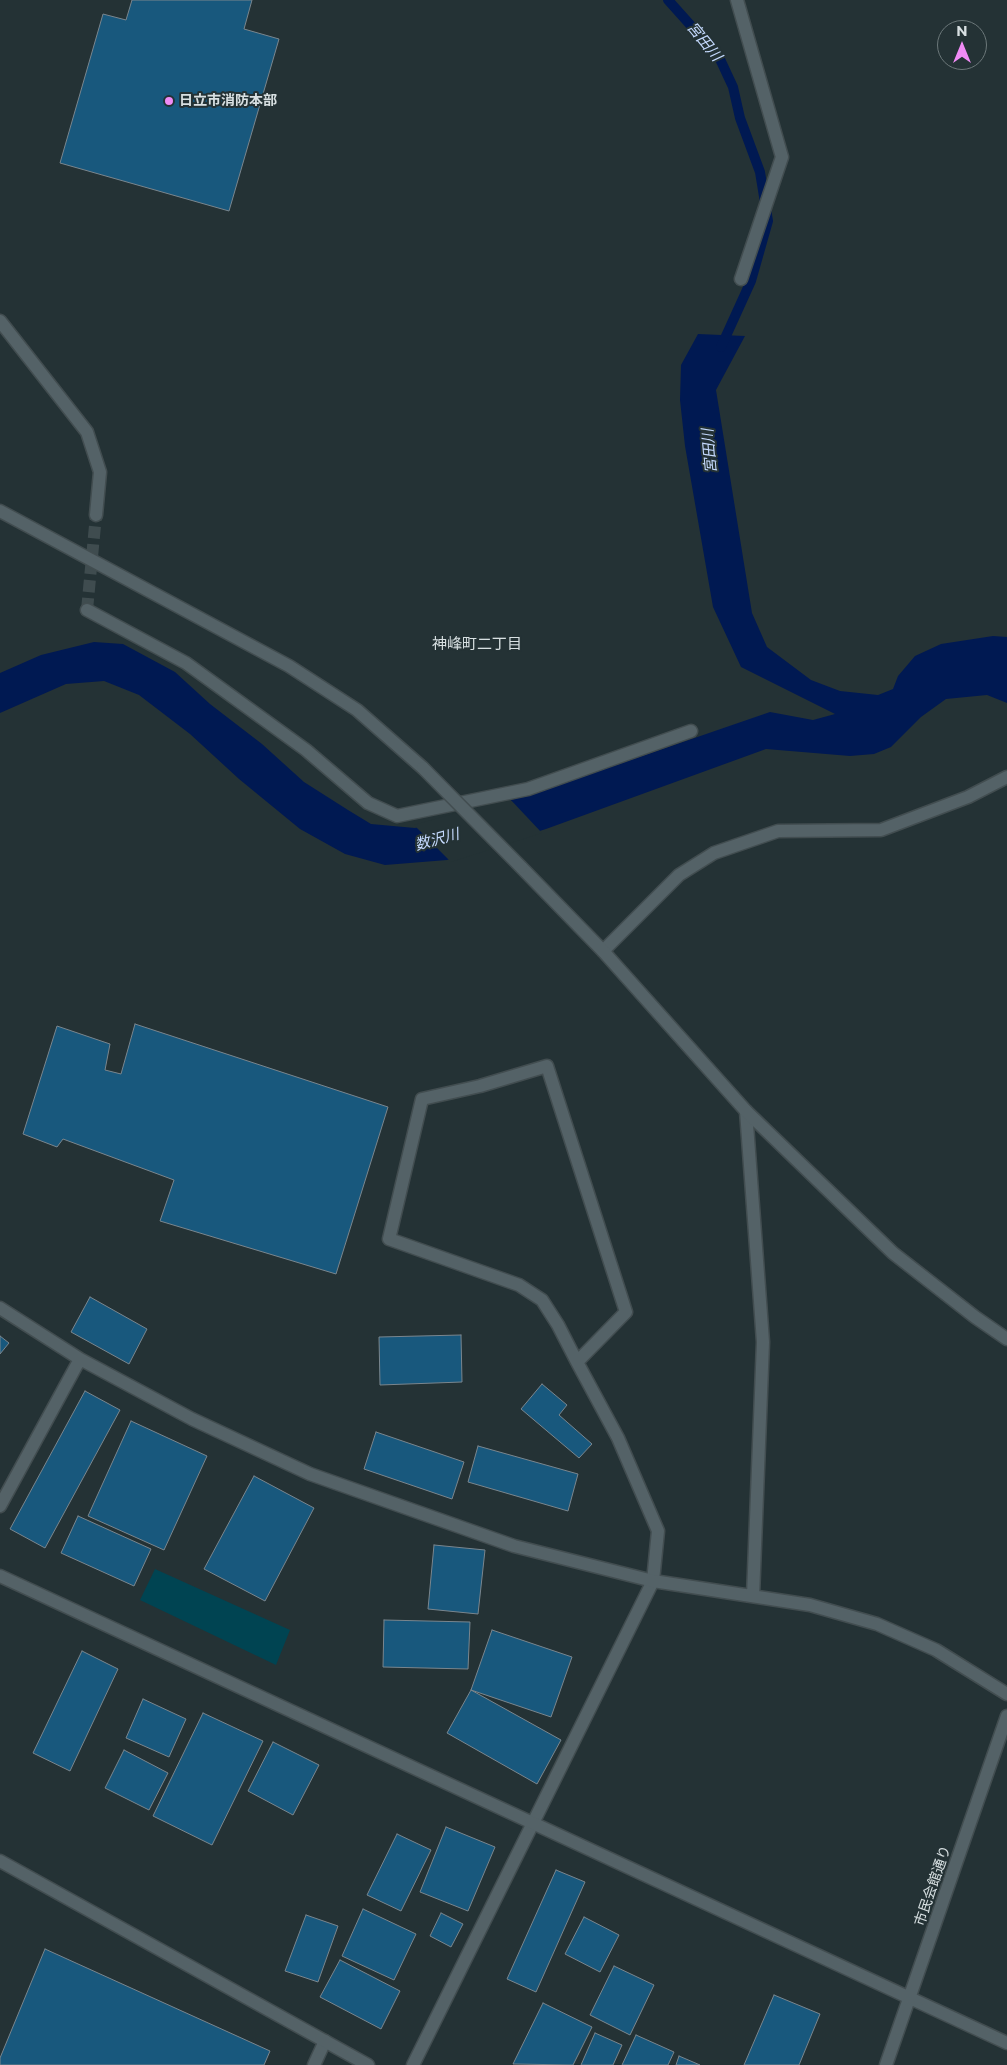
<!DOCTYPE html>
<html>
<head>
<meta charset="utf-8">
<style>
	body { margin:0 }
	#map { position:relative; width:1007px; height:2065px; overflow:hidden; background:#243235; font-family:Montserrat,sans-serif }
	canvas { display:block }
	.north { position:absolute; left:937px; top:20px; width:50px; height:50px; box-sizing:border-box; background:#243235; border:1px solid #6c787a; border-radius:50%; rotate:0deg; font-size:14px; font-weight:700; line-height:20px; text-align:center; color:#d8e0e2 }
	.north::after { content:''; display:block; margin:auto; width:18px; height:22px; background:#f08bf5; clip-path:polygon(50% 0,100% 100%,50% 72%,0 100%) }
</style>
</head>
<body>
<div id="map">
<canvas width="1007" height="2065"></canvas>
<div class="north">N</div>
</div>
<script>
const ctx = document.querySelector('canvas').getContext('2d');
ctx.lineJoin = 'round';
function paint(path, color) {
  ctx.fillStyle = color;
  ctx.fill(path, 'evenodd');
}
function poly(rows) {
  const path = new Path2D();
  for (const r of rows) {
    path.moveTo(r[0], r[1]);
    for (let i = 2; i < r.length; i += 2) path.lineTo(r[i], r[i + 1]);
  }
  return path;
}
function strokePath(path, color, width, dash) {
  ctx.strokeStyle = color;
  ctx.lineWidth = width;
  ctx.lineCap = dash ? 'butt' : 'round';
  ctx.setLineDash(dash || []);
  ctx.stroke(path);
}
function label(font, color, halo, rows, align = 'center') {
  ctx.font = font + ' Montserrat,"Noto Sans JP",sans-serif';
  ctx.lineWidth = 4;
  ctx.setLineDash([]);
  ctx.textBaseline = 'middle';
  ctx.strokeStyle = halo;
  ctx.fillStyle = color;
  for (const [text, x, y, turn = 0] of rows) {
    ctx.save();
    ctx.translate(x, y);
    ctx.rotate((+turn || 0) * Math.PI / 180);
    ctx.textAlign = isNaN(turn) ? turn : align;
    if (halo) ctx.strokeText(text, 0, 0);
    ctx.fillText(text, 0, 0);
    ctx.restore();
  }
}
const green = poly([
	[155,1569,290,1630,276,1665,140,1600]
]);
const water = poly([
	[698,334,745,336,716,390,752,613,767,647,811,680,840,691,878,695,893,689,898,676,915,656,941,644,993,636,1007,637,1007,703,987,695,946,699,921,717,891,747,874,754,850,756,766,749,546,829,447,860,385,865,345,854,300,829,239,779,190,734,139,695,104,681,66,684,0,713,0,673,41,655,94,642,123,644,175,672,210,704,262,744,304,782,348,810,371,824,415,828,532,794,770,712,813,720,835,714,741,667,713,607,685,446,680,400,681,365]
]);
const pier = poly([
	[509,798,542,833,451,862,414,825]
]);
const stream = poly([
	[668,0,719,57,733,87,740,118,760,172,768,221,751,281,721,347]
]);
const building = poly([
	[132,0,252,0,244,29,279,39,229,211,60,163,103,14,126,20,132,0],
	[135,1024,388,1107,336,1274,160,1221,174,1180,63,1139,57,1147,23,1134,57,1026,110,1044,105,1070,121,1074,135,1024],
	[90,1297,147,1329,129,1364,71,1332,90,1297],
	[461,1335,462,1382,380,1385,379,1337,461,1335],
	[0,1336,9,1343,0,1354,0,1336],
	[542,1384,567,1405,559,1415,592,1444,579,1458,521,1409,542,1384],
	[85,1391,120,1410,45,1548,10,1529,85,1391],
	[131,1421,207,1456,164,1550,88,1516,131,1421],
	[376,1432,464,1462,452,1499,364,1469,376,1432],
	[478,1446,578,1474,568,1511,468,1482,478,1446],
	[254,1476,314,1508,265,1601,204,1569,254,1476],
	[78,1516,151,1549,134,1586,61,1553,78,1516],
	[434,1545,485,1550,478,1614,428,1609,434,1545],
	[384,1620,470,1622,468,1669,383,1667,384,1620],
	[492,1630,572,1657,551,1717,471,1690,492,1630],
	[82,1651,118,1669,70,1771,33,1753,82,1651],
	[471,1690,561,1740,537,1784,447,1733,471,1690],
	[143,1699,186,1719,169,1757,126,1738,143,1699],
	[203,1713,263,1741,212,1845,153,1816,203,1713],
	[273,1742,319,1765,293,1815,248,1791,273,1742],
	[124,1750,168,1773,149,1810,105,1788,124,1750],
	[446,1827,495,1847,468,1911,420,1892,446,1827],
	[397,1834,431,1850,401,1911,367,1895,397,1834],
	[556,1870,585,1882,536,1992,507,1979,556,1870],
	[363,1909,416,1934,394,1980,342,1956,363,1909],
	[441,1913,463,1924,451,1947,430,1936,441,1913],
	[306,1915,338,1926,318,1982,285,1971,306,1915],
	[584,1917,619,1935,600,1972,565,1954,584,1917],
	[45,1949,270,2051,264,2065,0,2065,0,2058,45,1949],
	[340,1960,400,1991,381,2029,320,1997,340,1960],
	[614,1966,654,1985,630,2035,590,2015,614,1966],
	[774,1995,820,2014,799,2065,744,2065,774,1995],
	[543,2003,592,2027,573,2065,513,2064,543,2003],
	[595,2033,622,2045,613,2065,581,2065,595,2033],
	[636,2035,674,2052,668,2065,622,2065,636,2035],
	[679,2056,700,2065,676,2065,679,2056]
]);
const minorTunnel = poly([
	[87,610,96,515]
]);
const service = poly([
	[737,0,782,157,741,279],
	[314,2065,325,2041],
	[413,2065,653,1581,658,1531,618,1438,577,1362,558,1325,542,1300,519,1285,389,1239,422,1099,480,1086,547,1066,626,1312,577,1362]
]);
const minor = poly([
	[0,321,87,432,100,472,96,515],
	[87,610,186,663,306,750,368,803,397,816,528,789,691,731],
	[603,951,679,875,714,853,778,831,881,830,968,797,1007,777],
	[746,1111,763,1342,753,1596],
	[0,1308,80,1359,192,1419,310,1474,514,1546,653,1581,810,1605,877,1624,936,1650,1007,1694],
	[0,1506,80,1359],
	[0,1861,368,2065]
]);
const tertiary = poly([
	[0,511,289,666,357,710,423,768],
	[521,867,603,951,746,1111,893,1253,975,1317,1007,1339],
	[0,1576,1007,2043],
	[886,2065,1007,1716]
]);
const tertiaryBridge = poly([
	[423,768,521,867]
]);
const markers = [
	[169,101,5,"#f08bf5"]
];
const poiNames = [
	["日立市消防本部",179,101]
];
const streetNames = [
	["市民会館通り",933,1886,-71]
];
const waterNames = [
	["宮田川",704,42,51],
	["宮田川",710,451,-95],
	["数沢川",437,840,-15]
];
const neighbourhoodNames = [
	["神峰町二丁目",477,645]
];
paint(green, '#004452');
paint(water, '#001952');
paint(pier, '#243235');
strokePath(stream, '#001952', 10);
paint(building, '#18587d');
strokePath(building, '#7a868e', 1);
strokePath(minorTunnel, '#3f4c4f', 12, [12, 6]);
strokePath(service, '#424d50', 15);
strokePath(minor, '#424d50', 15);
strokePath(tertiary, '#424d50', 15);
strokePath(service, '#546267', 12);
strokePath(minor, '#546267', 12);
strokePath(tertiary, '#546267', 12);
strokePath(tertiaryBridge, '#424d50', 15, []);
strokePath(tertiaryBridge, '#546267', 12);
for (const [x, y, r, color] of markers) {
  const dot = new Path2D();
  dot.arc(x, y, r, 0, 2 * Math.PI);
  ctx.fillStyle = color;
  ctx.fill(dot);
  strokePath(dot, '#243235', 2);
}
label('bold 14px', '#d8e0e2', '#243235', poiNames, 'left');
label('14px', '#d8e0e2', '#243235', streetNames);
label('italic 15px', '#c4d9fd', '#243235', waterNames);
label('15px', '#d8e0e2', '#243235', neighbourhoodNames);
</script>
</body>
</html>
